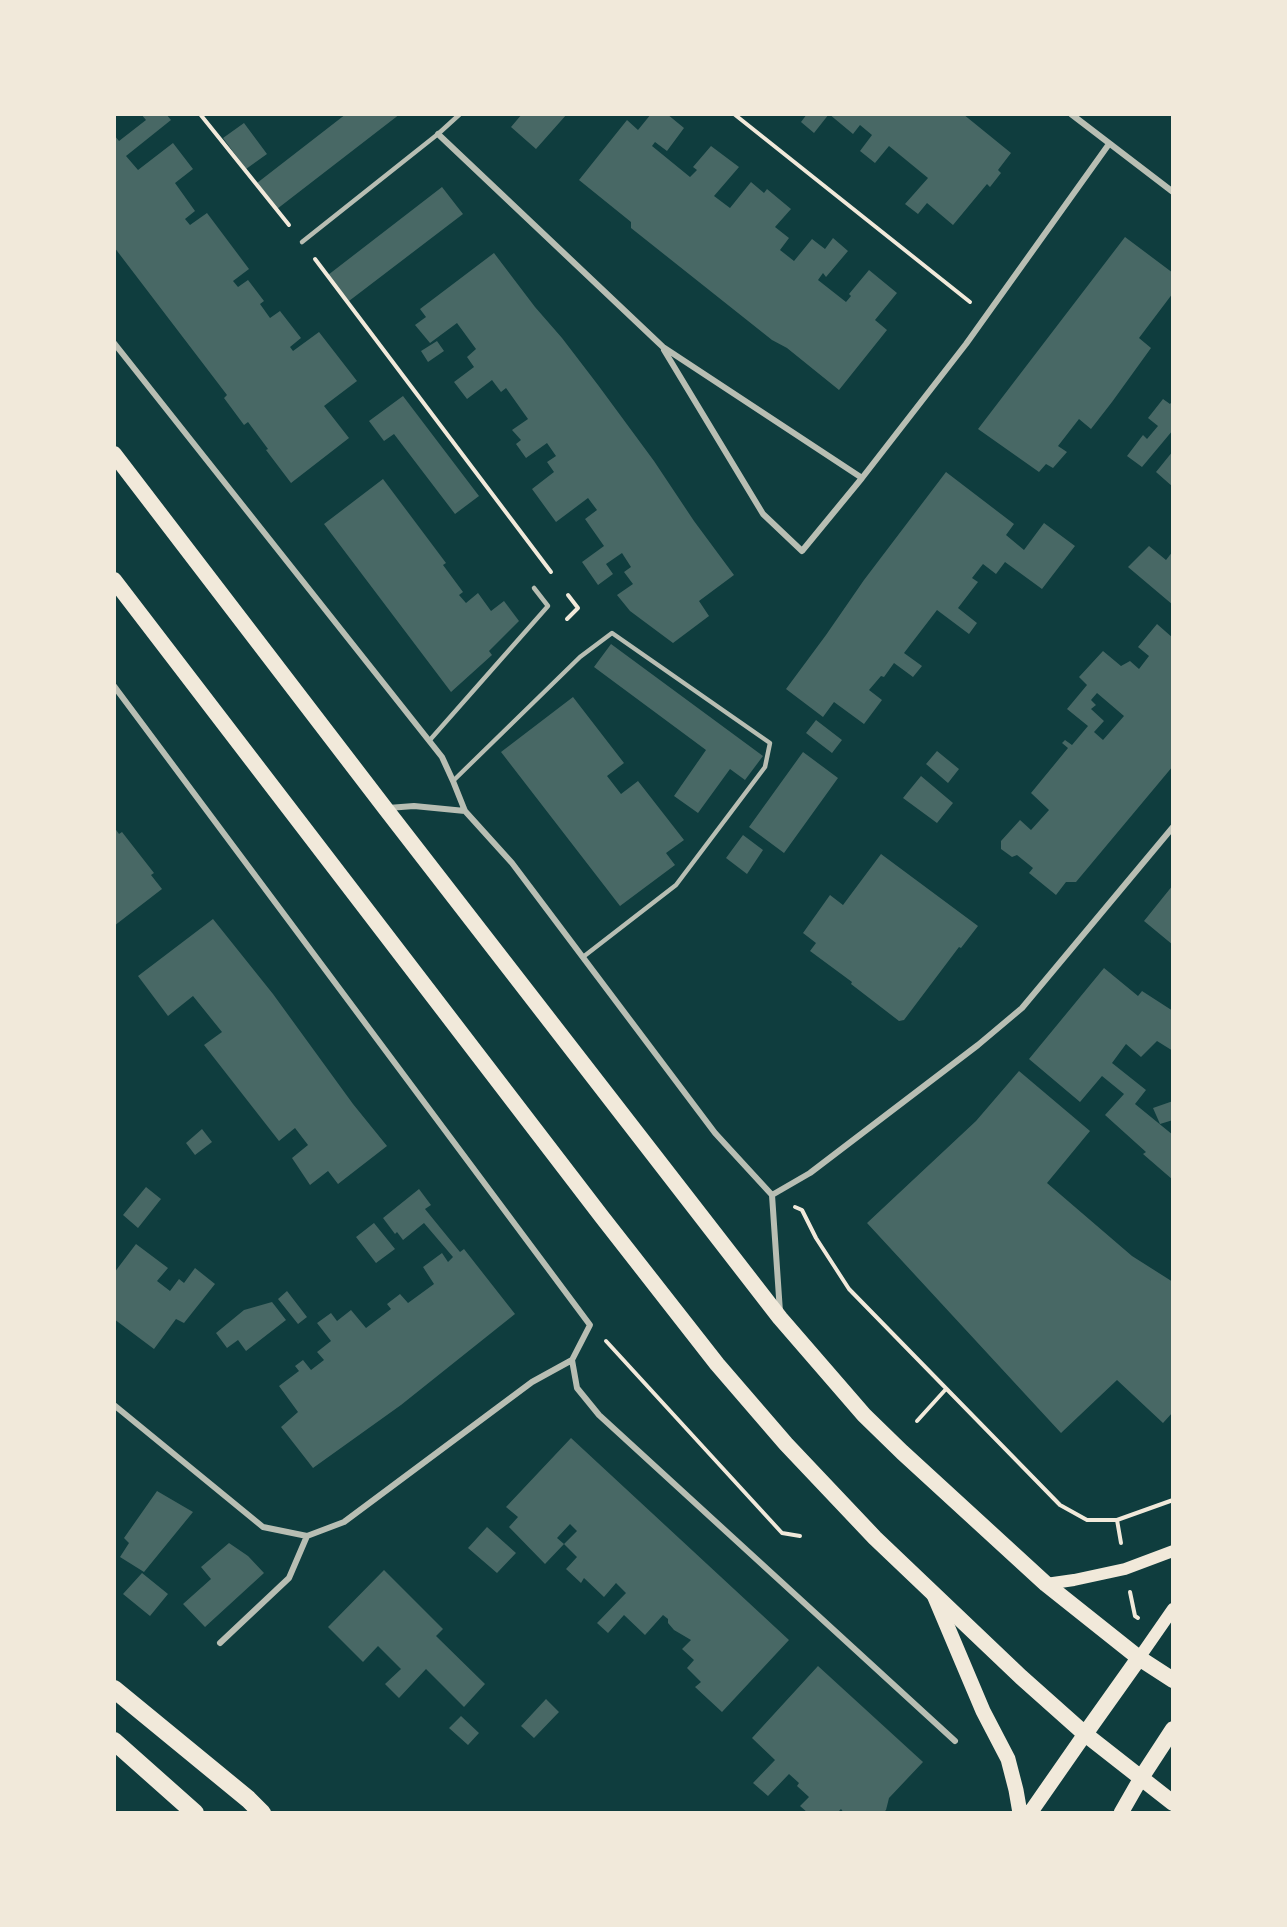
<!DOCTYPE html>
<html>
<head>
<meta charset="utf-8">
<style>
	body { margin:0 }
	#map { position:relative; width:1287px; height:1927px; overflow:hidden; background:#0f3d3e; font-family:"Public Sans",sans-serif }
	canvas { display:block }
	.frame { position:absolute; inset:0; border:116px solid #f1e9da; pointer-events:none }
</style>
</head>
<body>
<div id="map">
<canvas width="1287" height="1927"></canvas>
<div class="frame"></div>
</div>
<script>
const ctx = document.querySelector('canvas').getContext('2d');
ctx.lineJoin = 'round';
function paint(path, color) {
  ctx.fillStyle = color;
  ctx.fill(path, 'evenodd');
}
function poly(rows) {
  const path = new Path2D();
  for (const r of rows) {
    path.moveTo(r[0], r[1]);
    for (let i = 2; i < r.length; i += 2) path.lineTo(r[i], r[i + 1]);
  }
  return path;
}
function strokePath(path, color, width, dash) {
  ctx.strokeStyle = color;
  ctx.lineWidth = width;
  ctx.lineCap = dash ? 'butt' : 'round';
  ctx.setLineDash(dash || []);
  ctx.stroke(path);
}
const building = poly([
	[141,114,166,114,171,120,126,156,138,170,173,143,193,169,175,183,195,211,185,219,190,225,207,213,249,269,233,281,238,287,248,280,264,301,260,304,270,318,280,311,301,338,290,347,293,351,319,332,357,381,324,406,349,438,291,483,266,450,268,449,248,422,244,425,224,398,227,395,114,247,114,135,119,141,146,120],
	[346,114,400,114,277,209,257,183],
	[522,114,567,114,536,149,511,127],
	[651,114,667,114,684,128,667,151,655,142,652,146,690,177,697,170,693,167,711,146,739,167,714,196,730,208,751,182,764,193,767,189,791,209,775,227,789,238,780,250,794,261,812,239,825,249,833,238,848,251,826,277,823,273,818,280,846,302,851,296,849,294,869,270,897,293,875,320,887,330,839,390,787,348,772,340,631,228,631,222,579,180,627,120,638,130],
	[807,114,963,114,1011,153,998,170,1001,173,990,187,987,184,953,225,927,203,918,214,905,204,928,178,889,146,875,163,860,151,872,135,860,125,853,134,829,114,814,133,801,122],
	[244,123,267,154,246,169,223,138],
	[442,187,463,214,349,301,328,275],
	[1125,237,1173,273,1173,293,1139,338,1151,348,1112,402,1091,429,1079,419,1058,446,1067,452,1053,468,1046,464,1039,472,978,429],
	[494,253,535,307,562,338,598,385,654,461,694,521,734,575,699,601,709,616,673,643,630,611,617,595,633,584,624,572,631,567,622,553,606,564,613,574,598,585,582,562,604,546,585,519,597,510,588,498,556,522,532,489,554,472,547,462,556,456,547,443,526,458,516,444,521,440,512,430,528,419,506,388,501,392,492,380,467,399,454,382,474,367,467,357,476,349,457,323,430,343,415,325,426,317,420,309],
	[437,341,444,351,428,362,421,351],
	[403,396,479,496,455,514,394,434,384,441,369,421],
	[1163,399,1170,404,1173,400,1173,430,1142,467,1127,456,1143,435,1147,439,1158,426,1148,418],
	[1173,451,1173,487,1156,472],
	[946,472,1014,524,1006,535,1024,550,1044,523,1075,546,1042,589,1005,562,996,574,983,564,972,578,978,582,958,608,977,623,969,634,937,610,904,653,922,666,913,677,894,663,884,677,881,676,869,690,882,700,864,724,834,702,823,717,786,689,826,635,864,580],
	[383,479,446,563,443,565,463,592,459,595,466,603,478,593,491,611,504,601,519,621,489,651,492,655,451,692,324,524],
	[1149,546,1166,560,1173,551,1173,605,1128,567],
	[1157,624,1173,638,1173,766,1076,882,1066,882,1056,895,1029,873,1033,868,1017,855,1012,857,1001,849,1001,841,1020,820,1031,830,1049,810,1031,793,1068,748,1062,743,1065,740,1072,745,1088,726,1067,709,1087,685,1079,677,1103,651,1121,666,1130,661,1139,669,1149,656,1138,647],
	[1097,693,1124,716,1103,740,1094,732,1104,721,1091,709,1096,705,1091,700],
	[611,644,763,756,745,780,730,769,698,813,674,796,706,750,594,667],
	[573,697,624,763,607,776,621,794,638,781,684,840,666,853,675,865,620,906,501,752],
	[816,720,842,740,832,753,806,733],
	[937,751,959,769,948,783,926,764],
	[803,752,838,778,784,853,749,827],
	[921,776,953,803,937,823,903,798],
	[114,827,119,834,122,832,154,873,151,875,162,889,114,926],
	[743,835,763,850,747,874,726,858],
	[881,854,978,926,961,948,959,947,904,1020,899,1021,851,984,852,982,810,951,816,943,803,933,830,895,843,905],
	[1173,885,1173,945,1144,921],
	[213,919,273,994,353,1104,387,1146,338,1184,328,1171,310,1185,292,1158,308,1145,295,1128,279,1141,204,1045,222,1032,193,996,168,1016,138,976],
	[1104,968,1138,996,1142,991,1173,1011,1173,1051,1157,1041,1141,1057,1126,1044,1112,1063,1146,1090,1135,1104,1173,1135,1173,1180,1143,1154,1146,1152,1105,1115,1124,1094,1102,1076,1080,1102,1029,1059],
	[1019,1071,1090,1131,1047,1183,1132,1256,1173,1282,1173,1412,1163,1423,1117,1380,1061,1433,867,1223,976,1121],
	[1173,1101,1173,1120,1160,1124,1153,1108],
	[202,1129,212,1142,195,1155,186,1143],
	[146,1187,161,1199,138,1228,123,1215],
	[419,1189,431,1205,425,1209,460,1252,464,1249,515,1314,401,1405,313,1468,281,1427,298,1412,279,1386,299,1371,295,1366,303,1360,311,1370,324,1360,317,1352,331,1341,317,1323,331,1313,337,1321,351,1310,366,1328,391,1309,387,1304,400,1294,408,1303,434,1284,423,1267,442,1253,448,1262,453,1257,424,1223,403,1240,397,1232,395,1234,383,1218],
	[374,1223,395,1249,376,1263,356,1237],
	[136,1244,168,1268,157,1281,170,1291,179,1279,184,1283,195,1268,215,1284,184,1323,176,1319,154,1349,114,1319,114,1273],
	[287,1291,307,1317,298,1324,278,1299],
	[272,1302,286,1320,246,1351,238,1340,227,1348,216,1333,244,1310],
	[571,1438,789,1640,722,1712,695,1687,701,1682,687,1668,694,1660,682,1649,691,1640,674,1630,668,1623,668,1619,663,1615,645,1635,624,1615,608,1633,597,1623,626,1593,616,1583,604,1597,584,1578,581,1583,566,1569,577,1557,564,1544,545,1564,509,1527,518,1517,506,1507],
	[570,1524,577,1531,564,1544,557,1538],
	[157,1491,193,1512,144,1572,120,1557,129,1543,124,1538],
	[487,1527,516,1553,497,1573,468,1548],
	[229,1543,248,1556,264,1573,205,1627,183,1604,211,1579,201,1567],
	[384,1570,443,1629,436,1636,485,1684,464,1707,426,1669,399,1698,385,1684,401,1669,378,1646,363,1662,328,1627],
	[142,1573,168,1594,150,1616,123,1594],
	[818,1666,923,1762,889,1798,886,1810,883,1813,844,1813,841,1809,837,1813,808,1813,800,1806,809,1797,797,1786,799,1783,789,1774,768,1796,753,1783,775,1760,752,1738],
	[546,1699,559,1712,534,1738,521,1726],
	[461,1716,479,1733,468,1745,449,1728]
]);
const path = poly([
	[200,114,289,225],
	[734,114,970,302],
	[315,259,551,572],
	[567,619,578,608,568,595],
	[795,1207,802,1210,816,1238,849,1289,1060,1505,1087,1520,1117,1520,1173,1500],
	[606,1341,782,1533,800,1536],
	[917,1421,946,1389],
	[1117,1520,1121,1543],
	[1130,1592,1135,1616,1138,1618]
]);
const service = poly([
	[302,242,438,134,460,114],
	[429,741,548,606,534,588],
	[453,781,580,657,612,633,770,743,765,767,676,885,583,957]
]);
const minor = poly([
	[1071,114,1173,192],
	[438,134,663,347,862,478,966,344,1109,144],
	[114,343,442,757,453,781,465,811,512,863,715,1133,772,1195,780,1312],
	[664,350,763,514,802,551,862,478],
	[114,686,590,1325,572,1360,577,1388,599,1415,955,1741],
	[388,808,414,806,465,811],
	[772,1195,810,1173,978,1045,1022,1008,1173,827],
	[114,1405,263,1527,307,1536,344,1522,532,1382,572,1360],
	[220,1643,289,1578,307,1536]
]);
const secondary = poly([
	[1046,1584,1074,1580,1125,1569,1173,1551],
	[1139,1658,1173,1609]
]);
const primary = poly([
	[934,1595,983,1711,1008,1759,1016,1790,1020,1813],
	[1030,1813,1085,1734],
	[1121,1813,1141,1778]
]);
const trunk = poly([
	[114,454,385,808,780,1318,864,1415,902,1452,1046,1584,1139,1658,1173,1680],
	[114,580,602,1217,717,1364,786,1444,875,1538,1021,1677,1085,1734,1173,1803],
	[1085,1734,1139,1658],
	[1141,1778,1173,1729]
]);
const motorway = poly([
	[114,1689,248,1799,262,1813],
	[114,1741,195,1813]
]);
paint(building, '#486865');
strokePath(path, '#f1e9da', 4);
strokePath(service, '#b8beb3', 4.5);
strokePath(minor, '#b8beb3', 6);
strokePath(secondary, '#f1e9da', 12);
strokePath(primary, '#f1e9da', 15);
strokePath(trunk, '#f1e9da', 16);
strokePath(motorway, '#f1e9da', 18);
</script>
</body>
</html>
